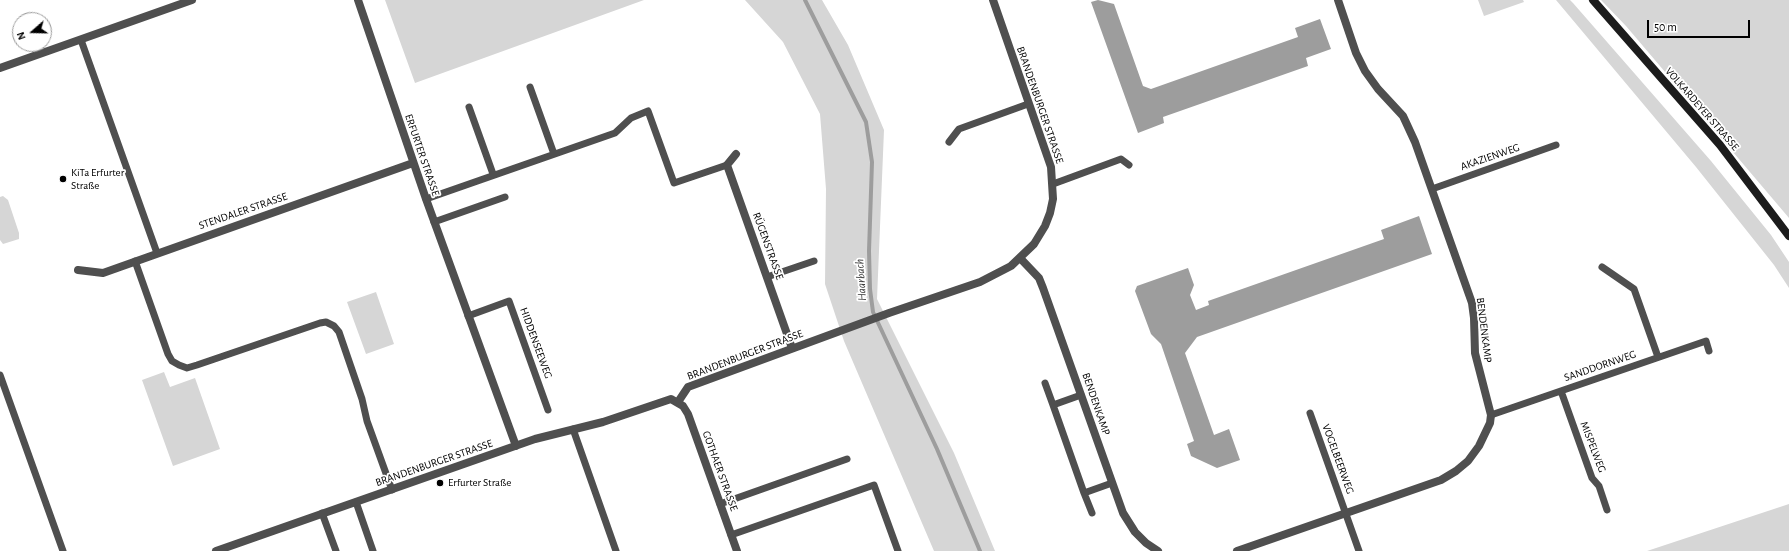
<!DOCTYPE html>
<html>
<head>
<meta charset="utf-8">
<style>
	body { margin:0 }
	#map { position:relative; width:1789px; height:551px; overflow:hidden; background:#fff; font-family:"Alegreya Sans",sans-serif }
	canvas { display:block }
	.north { position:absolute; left:12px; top:12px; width:40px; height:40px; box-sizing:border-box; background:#fff; border:1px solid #999; border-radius:50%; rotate:250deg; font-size:11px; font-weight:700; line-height:16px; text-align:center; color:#000 }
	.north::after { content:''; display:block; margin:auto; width:14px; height:18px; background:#000; clip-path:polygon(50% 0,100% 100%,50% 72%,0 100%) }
	.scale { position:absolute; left:1647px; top:20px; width:103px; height:18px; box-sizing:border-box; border:2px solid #000; border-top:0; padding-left:5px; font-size:12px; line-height:14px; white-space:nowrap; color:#000; -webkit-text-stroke:3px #fff; paint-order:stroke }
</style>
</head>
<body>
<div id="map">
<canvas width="1789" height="551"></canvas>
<div class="north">N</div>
<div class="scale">50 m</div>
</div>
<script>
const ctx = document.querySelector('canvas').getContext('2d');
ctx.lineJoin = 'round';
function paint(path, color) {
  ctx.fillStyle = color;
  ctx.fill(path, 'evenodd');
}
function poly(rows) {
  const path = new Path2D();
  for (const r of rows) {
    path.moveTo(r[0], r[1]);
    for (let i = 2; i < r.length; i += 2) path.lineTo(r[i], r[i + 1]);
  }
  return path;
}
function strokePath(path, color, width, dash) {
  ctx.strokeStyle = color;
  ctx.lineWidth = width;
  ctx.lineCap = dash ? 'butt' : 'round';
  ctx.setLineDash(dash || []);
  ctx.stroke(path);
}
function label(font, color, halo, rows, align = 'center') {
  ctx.font = font + ' "Alegreya Sans",sans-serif';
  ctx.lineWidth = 3.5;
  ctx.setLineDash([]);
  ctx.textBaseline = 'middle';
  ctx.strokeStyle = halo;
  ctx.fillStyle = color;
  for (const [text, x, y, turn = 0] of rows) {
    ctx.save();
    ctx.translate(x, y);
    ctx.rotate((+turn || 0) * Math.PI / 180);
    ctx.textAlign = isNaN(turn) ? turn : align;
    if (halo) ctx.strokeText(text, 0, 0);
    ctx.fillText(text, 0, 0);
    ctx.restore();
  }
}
const green = poly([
	[385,0,644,0,415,83],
	[745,0,822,0,848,45,884,130,877,299,954,453,995,551,934,551,844,341,825,284,826,189,820,114,783,42],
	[1478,0,1523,0,1524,2,1484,16],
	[1556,0,1570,0,1573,3,1711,161,1771,235,1789,262,1789,288,1774,265,1696,167],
	[1601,0,1789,0,1789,218,1626,26],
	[3,196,8,200,19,233,19,239,3,244,0,240,0,197],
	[376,292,394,344,366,354,347,302],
	[164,372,170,387,195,378,220,449,173,466,142,380],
	[1789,504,1789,551,1647,551]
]);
const water = poly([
	[1098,0,1114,4,1143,86,1151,89,1298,37,1295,28,1320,19,1331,49,1306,58,1308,66,1163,117,1164,123,1138,133,1091,2],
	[1419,216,1432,254,1197,337,1185,353,1214,435,1229,429,1240,460,1217,468,1191,456,1187,444,1194,441,1161,344,1151,334,1135,291,1137,286,1188,268,1194,285,1190,295,1196,310,1209,305,1208,301,1384,239,1381,230]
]);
const stream = poly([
	[805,0,866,122,872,162,869,251,870,289,873,312,937,449,980,551]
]);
const service = poly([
	[81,40,157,253],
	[530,87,554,154],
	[469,107,493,174],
	[949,142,959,129,1028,104],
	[1053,184,1121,159,1129,165],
	[1432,189,1556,145],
	[426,199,615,133,631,118,648,111,674,183,727,165],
	[434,222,505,197],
	[135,261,168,354,172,361,179,365,187,368,197,365,320,323,326,322,334,326,339,332,362,399,367,421,392,490],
	[1602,267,1634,289,1658,357],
	[767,277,814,261],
	[468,316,509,301,548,410],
	[0,375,63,551],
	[1045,383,1053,405],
	[1561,391,1592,478,1599,486,1607,510],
	[1081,395,1053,405,1084,493,1112,483],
	[1310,413,1359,551],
	[1491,415,1706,341,1709,351],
	[573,429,616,551],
	[1084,493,1092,513],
	[356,502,373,551],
	[720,504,847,459],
	[322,513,336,551],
	[731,535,874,485,898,551]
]);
const minor = poly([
	[358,0,426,199,516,446],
	[0,68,192,0],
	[736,154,727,165,792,348],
	[1020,258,1039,278,1043,288,1123,513,1135,532,1146,543,1158,551],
	[78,270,103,273,413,163],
	[678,402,688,387,889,313,980,282,1011,266,1034,244,1045,226,1050,213,1053,199,1051,167,993,0],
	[216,551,535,439,603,422,671,399,683,406,688,414,737,551],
	[1237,551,1441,480,1456,471,1468,461,1479,446,1490,423,1491,415,1475,353,1474,318,1472,303,1415,142,1403,116,1378,89,1365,71,1356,53,1338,0]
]);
const secondary = poly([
	[1593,0,1720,145,1789,236]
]);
const markers = [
	[63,179,4,"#000"],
	[440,483,4,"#000"]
];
const streetNames = [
	["BRANDENBURGER STRASSE",1040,105,71],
	["VOLKARDEYER STRASSE",1702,109,49],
	["ERFURTER STRASSE",422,155,71],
	["AKAZIENWEG",1490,157,-19],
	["STENDALER STRASSE",243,211,-19],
	["RÜGENSTRASSE",768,246,70],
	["BENDENKAMP",1484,330,83],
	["HIDDENSEEWEG",536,343,70],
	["BRANDENBURGER STRASSE",745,355,-21],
	["SANDDORNWEG",1600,366,-19],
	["BENDENKAMP",1096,404,71],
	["MISPELWEG",1593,447,69],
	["VOGELBEERWEG",1338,459,70],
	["BRANDENBURGER STRASSE",434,463,-19],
	["GOTHAER STRASSE",720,471,70]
];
const poiNames = [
	["KiTa Erfurter",71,173],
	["Straße",71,186],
	["Erfurter Straße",448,483]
];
const waterNames = [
	["Haarbach",861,280,-94]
];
paint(green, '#d6d6d6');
paint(water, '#9d9d9d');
strokePath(stream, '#9d9d9d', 4);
strokePath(service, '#4f4f4f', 7);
strokePath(minor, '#4f4f4f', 8);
strokePath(secondary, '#1c1c1c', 8);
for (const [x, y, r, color] of markers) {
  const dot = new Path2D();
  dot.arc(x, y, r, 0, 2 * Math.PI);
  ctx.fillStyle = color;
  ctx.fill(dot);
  strokePath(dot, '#fff', 1.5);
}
label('11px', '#000', '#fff', streetNames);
label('11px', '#000', '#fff', poiNames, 'left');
label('italic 12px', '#3e3e3e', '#fff', waterNames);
</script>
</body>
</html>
